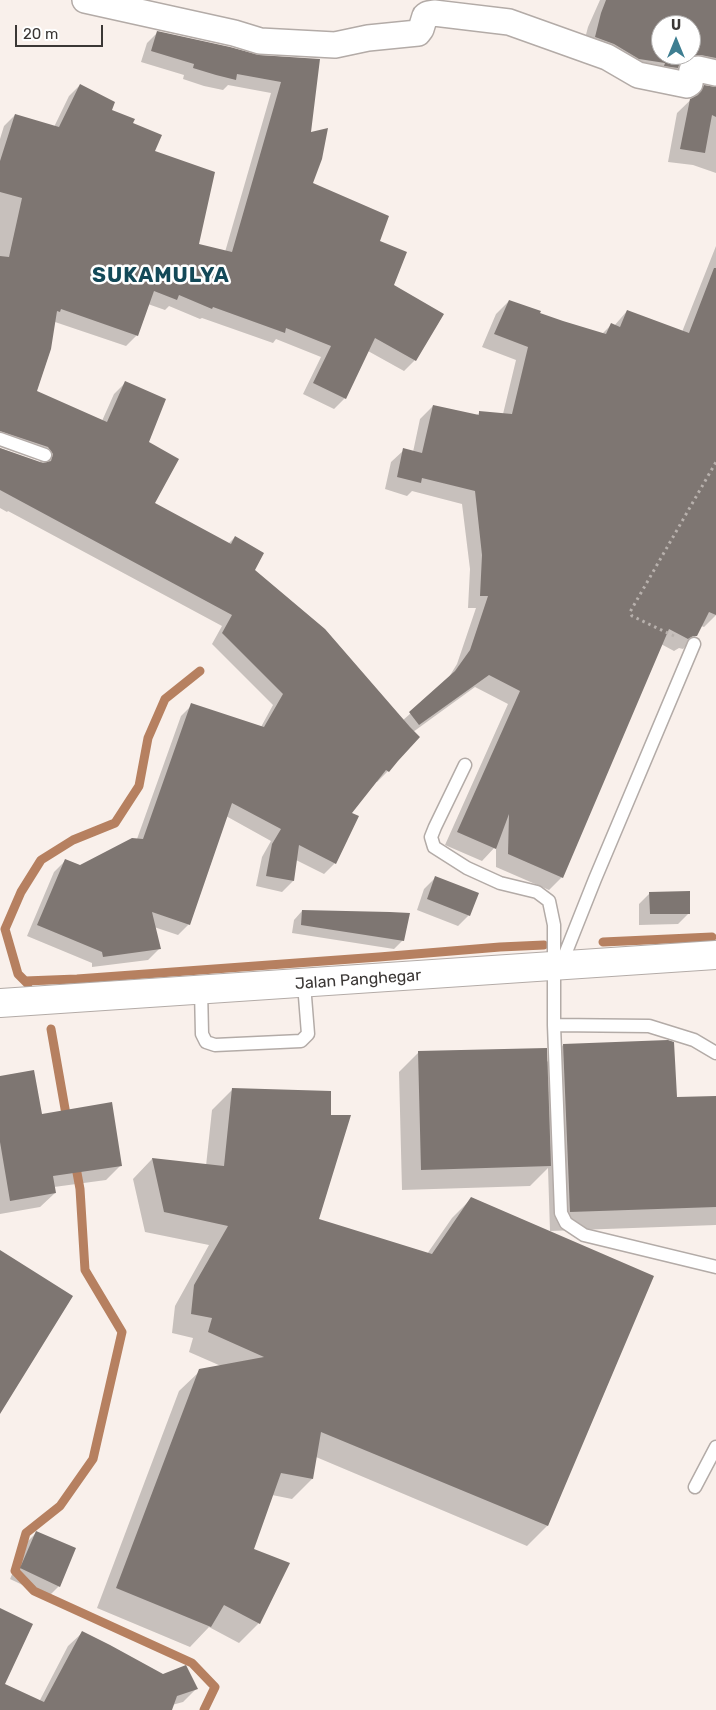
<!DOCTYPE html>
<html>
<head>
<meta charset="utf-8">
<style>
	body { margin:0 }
	#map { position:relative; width:716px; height:1710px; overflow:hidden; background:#f9f0eb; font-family:Rubik,sans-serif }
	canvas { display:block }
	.north { position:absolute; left:651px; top:15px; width:50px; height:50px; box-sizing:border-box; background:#fff; border:1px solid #b1afae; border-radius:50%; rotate:0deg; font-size:14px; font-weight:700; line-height:20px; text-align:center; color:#3b3735 }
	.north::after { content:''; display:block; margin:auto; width:18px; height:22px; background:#3e7e91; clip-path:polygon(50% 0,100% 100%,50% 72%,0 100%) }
	.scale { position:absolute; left:15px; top:25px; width:88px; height:22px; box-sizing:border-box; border:2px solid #3b3735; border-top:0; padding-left:6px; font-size:15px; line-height:18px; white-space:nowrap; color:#3b3735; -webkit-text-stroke:4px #fff; paint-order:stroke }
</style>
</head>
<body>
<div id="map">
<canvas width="716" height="1710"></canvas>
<div class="north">U</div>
<div class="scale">20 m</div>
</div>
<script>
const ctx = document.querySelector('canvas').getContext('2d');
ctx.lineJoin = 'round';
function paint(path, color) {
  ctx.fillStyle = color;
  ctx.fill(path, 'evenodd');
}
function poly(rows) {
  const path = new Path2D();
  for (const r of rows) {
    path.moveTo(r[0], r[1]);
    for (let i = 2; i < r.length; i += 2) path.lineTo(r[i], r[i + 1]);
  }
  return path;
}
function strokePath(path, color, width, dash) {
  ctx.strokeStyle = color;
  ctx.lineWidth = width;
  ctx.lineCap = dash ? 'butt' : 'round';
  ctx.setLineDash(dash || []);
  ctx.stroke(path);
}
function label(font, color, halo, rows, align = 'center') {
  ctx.font = font + ' Rubik,sans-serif';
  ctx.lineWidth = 5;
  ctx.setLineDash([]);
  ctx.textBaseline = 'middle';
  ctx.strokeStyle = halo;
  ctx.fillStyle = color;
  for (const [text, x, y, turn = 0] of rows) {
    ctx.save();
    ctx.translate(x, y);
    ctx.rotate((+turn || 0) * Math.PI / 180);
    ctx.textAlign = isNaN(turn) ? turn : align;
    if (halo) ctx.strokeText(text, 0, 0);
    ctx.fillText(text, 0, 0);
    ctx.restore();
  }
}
const shadow = poly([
	[600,0,716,0,716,80,682,67,675,70,664,81,582,50,588,27],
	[661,25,691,25,691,55,661,55],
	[158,32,259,57,318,60,310,133,311,184,379,242,415,360,404,371,368,351,345,398,334,409,303,394,321,357,276,339,273,343,202,318,200,319,169,306,165,310,148,304,137,335,126,346,55,322,35,392,102,421,114,394,125,383,147,442,154,503,228,544,235,537,254,570,402,721,446,682,457,664,476,608,468,608,470,569,462,504,412,491,407,496,385,489,391,462,404,450,413,452,420,419,433,406,476,416,480,412,503,414,516,360,482,347,496,314,509,301,539,314,602,334,611,325,614,326,627,311,682,332,716,246,716,615,704,627,701,626,696,636,683,649,679,648,674,651,661,644,562,877,549,890,496,867,496,846,482,861,445,845,508,704,475,687,413,732,388,771,377,782,375,781,350,813,335,863,324,874,296,860,293,881,282,892,256,886,262,857,271,841,226,816,189,924,178,935,154,927,159,949,148,960,92,967,92,963,27,936,54,872,65,861,80,867,137,839,181,716,192,705,261,727,273,705,212,644,222,626,8,511,7,512,0,508,0,448,42,464,37,458,0,445,0,139,4,126,15,115,54,127,69,96,80,85,110,111,131,124,153,152,198,245,225,252,271,93,228,85,223,90,204,86,183,79,184,75,141,62,147,43],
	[705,86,716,88,716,173,693,165,668,162,677,113],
	[435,878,469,915,458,926,417,910,424,889],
	[650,893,689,913,678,924,639,925,639,904],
	[302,911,403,940,394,949,292,933,294,920],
	[563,1045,676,1098,716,1097,716,1225,550,1231,548,1168,530,1186,402,1190,399,1072,419,1052,546,1063],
	[0,1078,41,1116,121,1165,106,1180,54,1187,55,1193,40,1207,0,1214],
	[232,1090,317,1220,427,1254,452,1218,472,1198,652,1276,547,1526,527,1546,316,1457,312,1479,292,1499,272,1495,252,1549,259,1623,239,1643,209,1627,190,1647,97,1608,179,1391,200,1371,221,1366,189,1352,193,1338,172,1333,175,1306,209,1245,145,1232,133,1179,152,1159,206,1166,212,1110],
	[37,1532,59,1586,48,1597,10,1579,26,1543],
	[0,1610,4,1684,39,1702,68,1646,82,1633,163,1675,197,1688,183,1702,172,1705,170,1710,0,1710]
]);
const stream = poly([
	[603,942,712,937],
	[25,981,77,979,379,957,500,947,544,945],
	[28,984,18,974,5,929,21,892,41,860,73,840,115,823,139,786,148,738,165,699,200,671],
	[51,1029,67,1120],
	[75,1162,80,1189,85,1270,122,1332,93,1459,60,1506,26,1533,15,1571,34,1591,192,1663,215,1687,204,1710]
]);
const building = poly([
	[606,0,716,0,716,58,701,55,690,56,681,60,678,68,664,66,665,63,639,59,614,44,595,37,601,13],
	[661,25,691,25,691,55,661,55],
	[157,31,230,47,259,55,320,59,311,132,328,128,322,159,313,183,389,216,380,241,407,252,394,285,444,314,416,361,375,338,346,399,313,383,331,346,286,328,285,333,213,307,212,309,179,295,177,300,154,291,138,336,61,309,60,312,57,311,51,349,37,391,107,422,125,381,166,399,149,442,179,459,155,503,231,544,235,536,264,553,255,570,325,629,410,727,420,737,398,761,389,772,386,770,352,813,359,816,336,864,299,845,294,881,266,876,272,844,281,829,232,803,190,925,152,912,161,949,103,957,102,952,37,925,65,859,80,865,132,838,143,839,191,703,264,727,283,694,222,633,232,615,0,490,0,448,43,463,51,461,53,454,48,447,0,431,0,256,9,257,22,198,0,192,0,161,15,114,59,127,80,84,115,102,112,110,135,119,133,123,162,135,155,151,215,172,199,244,232,252,281,82,237,74,236,80,216,75,193,68,194,64,151,51],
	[704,85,716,87,716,117,712,115,705,153,680,149,690,99,698,95],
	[714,268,716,268,716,615,709,612,697,636,693,636,688,639,669,629,563,878,508,854,509,814,496,849,457,832,520,691,489,675,419,725,409,712,455,671,470,650,488,596,480,596,482,555,475,491,422,478,421,483,397,477,403,448,422,453,433,405,479,415,479,411,512,414,528,347,494,334,509,300,541,311,540,313,563,321,606,334,611,323,620,327,627,310,689,333],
	[435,876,479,893,470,916,427,899],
	[690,891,690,914,650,914,649,892],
	[302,910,390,912,410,913,404,941,301,925],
	[668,1040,674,1042,677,1097,716,1096,716,1207,570,1212,563,1044],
	[547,1048,551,1166,421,1170,418,1051],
	[34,1070,42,1114,112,1102,122,1166,53,1176,56,1193,10,1201,0,1142,0,1076],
	[232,1088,331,1091,331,1115,351,1115,319,1219,432,1254,471,1197,654,1276,548,1526,321,1432,313,1479,281,1473,254,1549,290,1563,260,1624,224,1605,211,1627,116,1588,199,1369,264,1357,208,1332,212,1318,191,1314,194,1285,228,1226,164,1212,152,1158,224,1166],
	[0,1250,73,1296,0,1414],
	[36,1531,76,1548,60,1587,20,1568],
	[0,1608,33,1624,5,1684,44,1702,82,1631,110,1645,163,1674,186,1665,198,1689,177,1696,172,1710,0,1710]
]);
const path = poly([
	[674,636,632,616,630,612,716,462]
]);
const lane = poly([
	[0,439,45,455],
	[465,765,435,827,431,837,434,847,467,868,500,883,537,892,549,901,554,925,554,1025,649,1026,694,1040,716,1053],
	[560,967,595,879,694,644],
	[201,989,202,1034,206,1042,215,1045,301,1041,308,1034,304,984],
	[554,1025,561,1213,566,1223,584,1235,716,1267],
	[695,1487,716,1447]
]);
const street = poly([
	[85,0,234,33,260,41,335,45,368,38,418,33,421,29,425,16,428,14,434,13,509,22,607,57,638,75,687,85,690,83,692,70,698,69,716,73]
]);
const secondary = poly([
	[0,1003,716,955]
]);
const streetNames = [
	["Jalan Panghegar",358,980,-4]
];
const districtNames = [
	["SUKAMULYA",161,276]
];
paint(shadow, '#0003');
strokePath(stream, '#b68060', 9);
paint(building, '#7e7672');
strokePath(lane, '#b3aba7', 15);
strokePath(street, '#b3aba7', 28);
strokePath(secondary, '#b3aba7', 30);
strokePath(path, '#b8b1ad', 3, [2.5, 4]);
strokePath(lane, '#fff', 12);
strokePath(street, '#fff', 25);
strokePath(secondary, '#fff', 28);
label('16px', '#3b3735', '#fff', streetNames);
ctx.letterSpacing = '1px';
label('bold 21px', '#134958', '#fff', districtNames);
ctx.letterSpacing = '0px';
</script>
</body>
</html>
